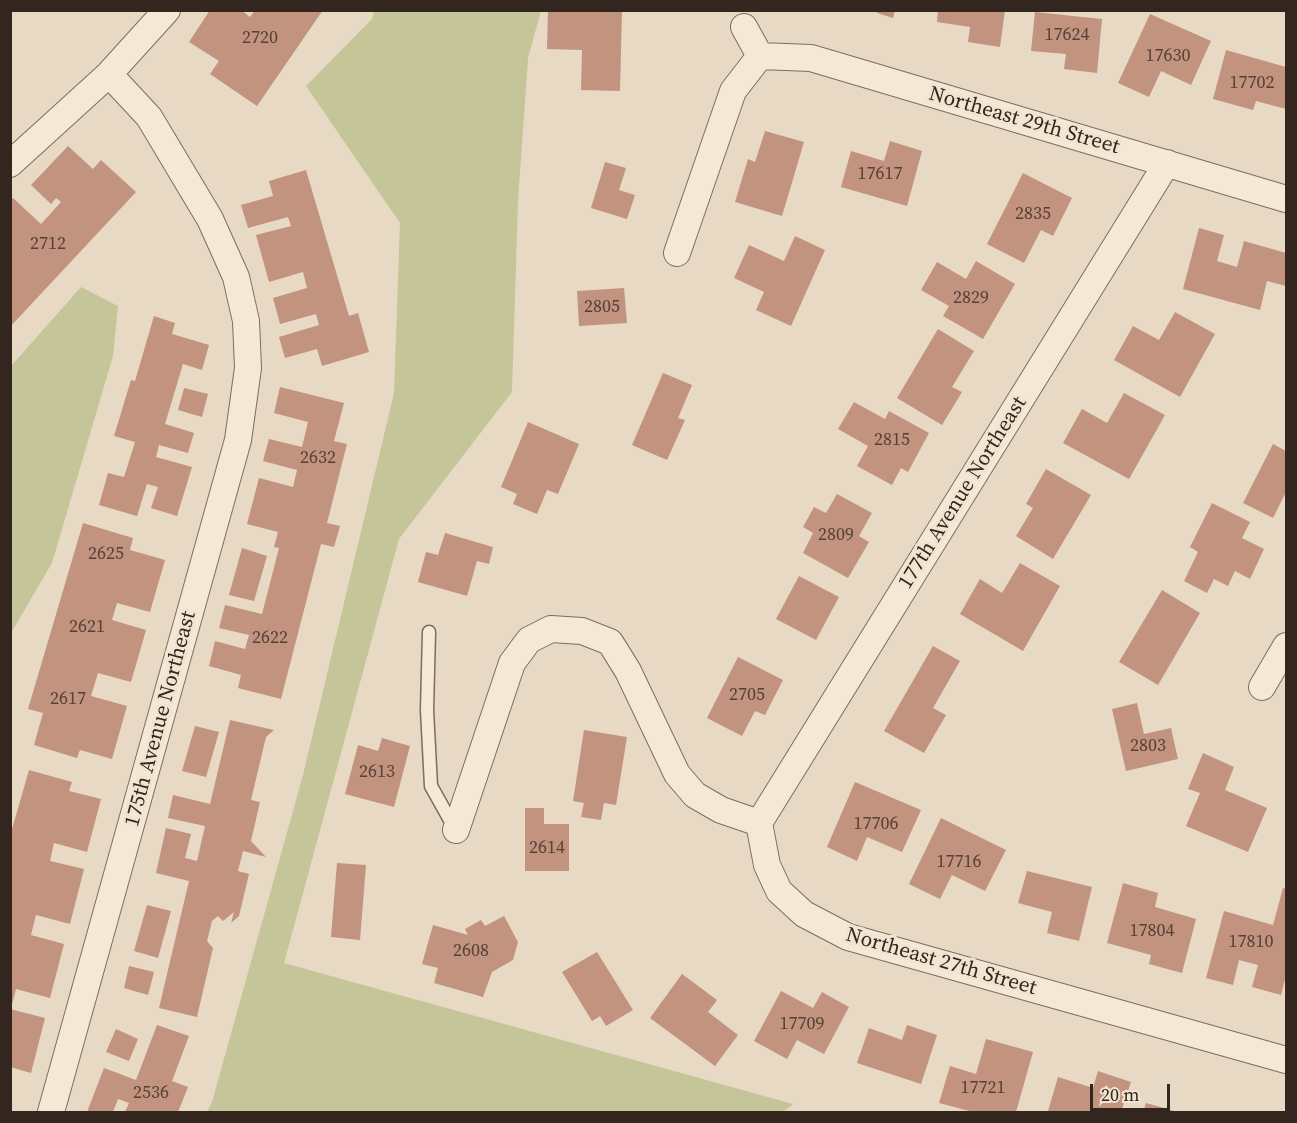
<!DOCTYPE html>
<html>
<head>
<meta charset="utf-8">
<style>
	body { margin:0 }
	#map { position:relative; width:1297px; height:1123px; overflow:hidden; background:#e8d9c4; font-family:"Source Serif 4",serif }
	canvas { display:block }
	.frame { position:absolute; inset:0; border:12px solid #32261f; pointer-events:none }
	.scale { position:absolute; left:1090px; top:1084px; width:80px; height:27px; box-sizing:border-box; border:3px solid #32261f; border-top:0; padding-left:8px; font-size:18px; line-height:21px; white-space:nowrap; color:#32261f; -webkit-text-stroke:4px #f1e5d2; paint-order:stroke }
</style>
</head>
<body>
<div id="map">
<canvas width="1297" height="1123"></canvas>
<div class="frame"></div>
<div class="scale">20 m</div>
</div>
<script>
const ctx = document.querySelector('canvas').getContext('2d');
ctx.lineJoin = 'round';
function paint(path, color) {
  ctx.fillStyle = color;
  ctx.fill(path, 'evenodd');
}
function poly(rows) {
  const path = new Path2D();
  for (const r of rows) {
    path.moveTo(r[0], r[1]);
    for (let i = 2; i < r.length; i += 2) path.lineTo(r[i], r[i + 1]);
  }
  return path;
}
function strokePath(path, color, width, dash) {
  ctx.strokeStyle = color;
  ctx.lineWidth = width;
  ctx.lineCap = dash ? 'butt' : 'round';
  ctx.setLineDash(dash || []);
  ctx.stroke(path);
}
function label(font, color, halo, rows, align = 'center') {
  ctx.font = font + ' "Source Serif 4",serif';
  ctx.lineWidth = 6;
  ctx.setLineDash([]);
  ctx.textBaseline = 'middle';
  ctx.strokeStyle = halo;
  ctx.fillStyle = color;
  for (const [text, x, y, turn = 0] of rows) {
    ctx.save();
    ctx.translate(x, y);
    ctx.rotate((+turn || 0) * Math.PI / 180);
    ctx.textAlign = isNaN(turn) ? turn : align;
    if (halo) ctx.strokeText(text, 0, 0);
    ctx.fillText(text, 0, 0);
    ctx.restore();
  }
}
const green = poly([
	[374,11,541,11,528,58,518,201,512,392,399,539,284,963,793,1104,783,1112,207,1112,212,1102,303,775,394,393,400,223,306,86,372,19],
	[81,287,118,306,113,356,52,563,11,633,11,366]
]);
const building = poly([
	[210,10,241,10,250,17,255,10,323,10,257,106,210,74,219,61,189,42],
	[548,10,622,10,620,91,581,90,582,50,547,49],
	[878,10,895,10,893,18,877,13],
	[938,10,1005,10,1000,47,968,42,970,27,937,22],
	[1035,12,1102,19,1097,73,1064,69,1066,54,1031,51],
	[1150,14,1211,41,1191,85,1161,71,1149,97,1118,83],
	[1226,50,1286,67,1286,109,1256,101,1253,110,1213,99],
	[765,131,804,142,782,216,735,202,748,159,755,162],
	[890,141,922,151,907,206,841,187,851,151,884,161],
	[68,146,93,169,101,160,136,192,10,327,10,201,13,198,41,224,61,202,56,198,51,204,31,185],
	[605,162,626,168,619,190,635,195,627,219,591,208],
	[306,170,349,316,358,313,369,352,322,366,317,349,285,358,279,337,319,325,316,314,280,324,273,298,307,288,303,272,269,282,256,235,291,226,288,217,248,228,241,205,273,196,269,181],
	[1023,173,1072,198,1053,236,1041,230,1024,263,987,244],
	[1199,228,1224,235,1217,261,1237,267,1244,241,1286,253,1286,286,1267,281,1260,310,1183,289],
	[795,236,825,250,791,326,756,310,764,292,734,278,749,245,784,261],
	[976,261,1015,284,983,339,943,316,949,306,921,290,937,262,966,279],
	[624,288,627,323,579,326,577,291],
	[1175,312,1215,334,1180,397,1114,360,1133,326,1159,340],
	[154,316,175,323,172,334,209,345,202,370,183,364,165,424,194,433,188,453,159,445,156,457,192,467,177,516,151,508,158,487,147,484,137,516,99,505,108,473,124,477,135,442,114,436,131,380,135,381],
	[938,329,974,351,952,387,962,392,942,425,897,398],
	[663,373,692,385,678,418,685,420,667,460,632,445],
	[280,387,344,403,334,441,347,444,327,523,340,526,334,547,321,544,281,699,238,688,241,675,209,666,215,641,245,649,249,635,219,628,225,605,262,614,279,548,274,547,278,532,247,524,259,478,293,487,297,470,263,461,269,439,302,447,308,422,274,413],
	[184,388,208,394,202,417,178,410],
	[1124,393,1165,415,1129,479,1063,443,1082,409,1107,423],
	[854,402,885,419,889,411,929,433,908,472,901,468,892,485,857,466,868,446,838,429],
	[528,422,579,444,558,494,547,490,537,514,513,504,517,494,501,487],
	[1273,444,1286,451,1286,492,1273,518,1243,503],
	[1046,469,1091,495,1053,559,1016,536,1033,508,1026,504],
	[837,494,872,513,859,536,869,542,848,578,803,553,813,533,803,527,814,507,826,513],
	[1212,503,1250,522,1242,538,1264,549,1250,579,1235,571,1228,586,1214,579,1207,593,1184,581,1198,552,1190,547],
	[83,523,133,538,130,550,165,560,150,612,117,603,112,620,146,630,131,682,98,673,91,696,127,706,112,759,80,750,77,758,34,745,43,713,28,709],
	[445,533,493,547,489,564,477,561,467,596,418,582,426,552,438,555],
	[242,548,267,556,254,601,229,595],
	[1020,563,1060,586,1023,651,960,614,980,579,1002,593],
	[799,576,839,597,816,640,776,619],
	[1162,590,1200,613,1158,685,1119,662],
	[933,646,960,661,933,708,946,715,924,753,884,731],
	[738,657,783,680,765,715,755,711,742,736,707,718],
	[1137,703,1144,734,1171,728,1178,759,1126,771,1112,709],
	[230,720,274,730,266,737,251,800,260,802,251,841,266,857,243,851,238,871,249,874,239,916,231,923,234,912,223,921,218,916,212,921,207,941,213,948,197,1017,159,1008,189,881,156,873,166,828,191,834,185,858,197,861,205,826,168,818,173,795,210,804],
	[195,726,219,732,206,777,182,771],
	[584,730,627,737,616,805,604,803,601,820,581,817,584,803,573,801],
	[382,738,410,746,394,807,345,794,358,745,378,751],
	[1203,753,1234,767,1225,790,1267,808,1248,852,1186,826,1200,793,1188,789],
	[29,770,72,782,69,791,101,799,87,852,54,843,50,861,84,869,70,924,36,915,31,935,64,944,50,998,16,989,11,1008,10,836],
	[855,782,921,810,902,852,867,837,857,861,827,847],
	[525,808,544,808,544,824,569,824,569,871,525,871],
	[941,818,1006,850,985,891,952,875,940,899,909,884],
	[337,863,366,865,360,940,331,937],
	[1027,871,1092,887,1079,941,1047,933,1052,912,1018,903],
	[1123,883,1158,893,1155,907,1196,919,1182,973,1149,964,1151,955,1107,943],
	[1283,888,1286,889,1286,976,1281,995,1252,987,1258,965,1239,960,1233,985,1206,978,1224,911,1273,925],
	[147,905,171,911,158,958,134,951],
	[504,916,518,942,513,960,492,972,483,997,434,983,438,968,422,964,433,925,468,935,465,929,481,920,485,926],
	[597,952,633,1010,606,1026,600,1016,592,1021,562,972],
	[129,966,154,972,148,995,124,988],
	[682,974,717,1000,708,1012,738,1035,715,1066,650,1018],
	[781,991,813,1008,822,992,849,1007,824,1054,797,1040,787,1059,754,1041],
	[10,1009,45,1018,31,1073,10,1067],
	[157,1025,189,1036,172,1081,188,1087,178,1112,125,1112,129,1103,118,1099,113,1112,87,1112,104,1068,136,1080],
	[907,1025,937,1035,921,1084,857,1063,869,1028,902,1040],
	[116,1029,138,1039,129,1061,106,1052],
	[986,1039,1033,1052,1016,1112,973,1112,939,1103,950,1066,976,1074],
	[1098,1071,1131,1082,1121,1112,1048,1111,1058,1077,1093,1088],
	[1146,1103,1178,1112,1143,1112]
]);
const lane = poly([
	[429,632,427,710,431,786,455,829]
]);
const street = poly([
	[744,27,760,56],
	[760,56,811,58,1286,199],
	[10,164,109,74,167,10],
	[677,253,733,91,760,56],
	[1262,687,1286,646],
	[759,823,1167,163],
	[456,830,512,663,529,640,551,629,582,631,610,642,628,671,677,774,695,795,721,810,759,823,767,865,779,891,804,914,848,937,1286,1060],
	[51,1112,238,440,248,368,246,321,236,277,210,219,149,117,109,74]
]);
const numberNames = [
	["17624",1067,35],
	["2720",260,38],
	["17630",1168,56],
	["17702",1252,83],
	["17617",880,174],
	["2835",1033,214],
	["2712",48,244],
	["2829",971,298],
	["2805",602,307],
	["2815",892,440],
	["2632",318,458],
	["2809",836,535],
	["2625",106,554],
	["2621",87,627],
	["2622",270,638],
	["2705",747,695],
	["2617",68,699],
	["2803",1148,746],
	["2613",377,772],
	["17706",876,824],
	["2614",547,848],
	["17716",959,862],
	["17804",1152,931],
	["17810",1251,942],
	["2608",471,951],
	["17709",802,1024],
	["17721",983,1088],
	["2536",151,1093]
];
const streetNames = [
	["Northeast 29th Street",1024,121,16],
	["177th Avenue Northeast",963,493,-58],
	["175th Avenue Northeast",161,719,-75],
	["Northeast 27th Street",941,962,16]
];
paint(green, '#c4c599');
paint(building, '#c2937e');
strokePath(lane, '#806c5c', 15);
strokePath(street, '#806c5c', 28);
strokePath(lane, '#f4e8d6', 12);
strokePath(street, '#f4e8d6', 26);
label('18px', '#564137', null, numberNames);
label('21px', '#32261f', '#f1e5d2', streetNames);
</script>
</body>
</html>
